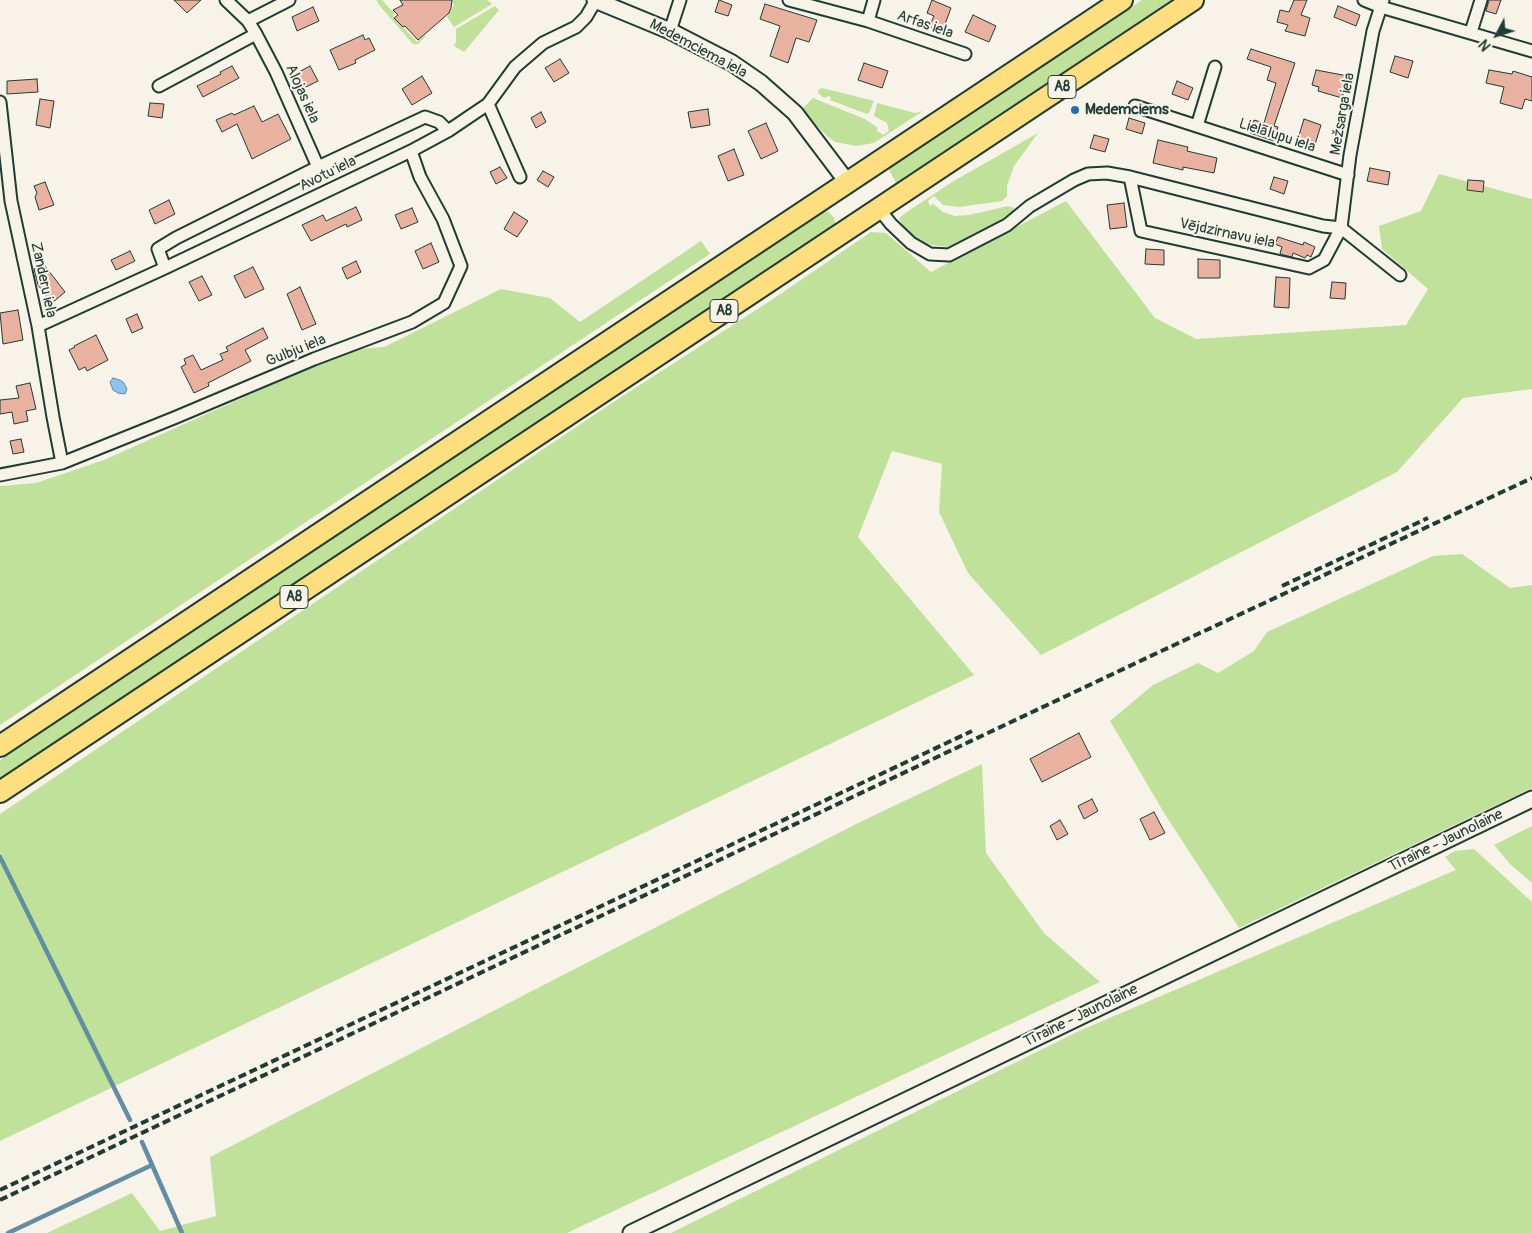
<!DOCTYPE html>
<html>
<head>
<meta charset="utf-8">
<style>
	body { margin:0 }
	#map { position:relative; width:1532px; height:1233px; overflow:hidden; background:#f7f3e8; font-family:Pangolin,sans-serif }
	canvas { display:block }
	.north { position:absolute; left:1472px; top:10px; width:50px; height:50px; -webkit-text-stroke:4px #f7f3e8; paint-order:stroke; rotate:230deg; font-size:14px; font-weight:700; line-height:20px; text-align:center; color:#1f3d34 }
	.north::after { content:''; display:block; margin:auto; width:18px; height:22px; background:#1f3d34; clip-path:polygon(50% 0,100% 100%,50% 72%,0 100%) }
</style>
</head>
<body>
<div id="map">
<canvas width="1532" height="1233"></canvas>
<div class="north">N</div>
</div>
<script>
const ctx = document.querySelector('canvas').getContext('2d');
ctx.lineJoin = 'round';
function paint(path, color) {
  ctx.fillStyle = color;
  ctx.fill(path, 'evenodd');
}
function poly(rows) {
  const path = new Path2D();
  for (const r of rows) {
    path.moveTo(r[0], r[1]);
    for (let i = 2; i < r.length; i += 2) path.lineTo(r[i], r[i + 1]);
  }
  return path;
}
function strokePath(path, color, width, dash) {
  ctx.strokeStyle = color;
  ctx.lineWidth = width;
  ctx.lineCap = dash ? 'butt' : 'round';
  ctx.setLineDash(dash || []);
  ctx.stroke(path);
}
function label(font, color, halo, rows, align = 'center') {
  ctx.font = font + ' Pangolin,sans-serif';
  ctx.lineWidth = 4;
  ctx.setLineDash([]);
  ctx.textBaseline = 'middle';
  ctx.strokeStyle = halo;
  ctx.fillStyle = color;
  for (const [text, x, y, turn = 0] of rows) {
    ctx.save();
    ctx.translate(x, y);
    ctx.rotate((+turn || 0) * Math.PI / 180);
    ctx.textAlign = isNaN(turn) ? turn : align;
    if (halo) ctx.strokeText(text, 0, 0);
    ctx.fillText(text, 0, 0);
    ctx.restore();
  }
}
const green = poly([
	[376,0,382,0,394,13,393,17,417,42,425,35,426,36,418,44,413,44,379,5],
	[451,0,487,0,492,4,454,27,447,17,454,5],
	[1142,0,1172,0,896,183,888,168],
	[495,6,499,10,464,52,454,46,456,42,456,29],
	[822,88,874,101,869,113,867,114,830,100,831,97,827,96,826,98,823,97,818,93,818,90],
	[813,98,865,119,878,128,876,130,883,135,889,131,887,123,874,116,877,103,915,113,923,111,874,143,856,146,835,142,827,136,801,110],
	[1038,133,1014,166,1007,186,1007,196,1002,201,959,207,943,205,934,196,928,201,930,206,933,204,943,212,955,216,969,215,1008,206,1012,207,1016,211,961,243,946,247,925,244,910,235,902,225,899,218,904,214,952,182],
	[1439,174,1532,199,1532,389,1463,398,1397,472,1041,655,968,573,939,512,942,464,892,451,858,537,974,675,0,1141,0,814,199,680,612,403,770,301,871,232,886,233,931,272,1066,201,1155,318,1196,339,1406,325,1428,289,1382,249,1379,226,1421,211],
	[824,211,829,212,834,218,835,224,831,228,0,779,0,760],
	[701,241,710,254,0,725,0,486,36,483,104,460,289,377,312,363,344,350,384,347,501,289,550,298,580,322],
	[1462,554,1510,588,1532,585,1532,788,1239,928,1166,816,1110,721,1153,685,1198,663,1218,673,1254,651,1267,632,1433,556],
	[982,764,986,853,1044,933,1100,982,567,1233,47,1233,132,1193,160,1231,216,1216,210,1157,858,823],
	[1532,826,1532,883,1510,864,1494,845],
	[1474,849,1532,902,1532,1233,671,1233,1079,1031,1456,870,1445,857,1455,851]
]);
const water = poly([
	[113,378,120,380,124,383,127,389,125,394,118,393,113,390,110,382,113,378]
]);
const stream = poly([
	[0,857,130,1120],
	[142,1142,182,1233],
	[8,1233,152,1165]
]);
const building = poly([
	[174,0,201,0,187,13,174,0],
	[400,0,452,0,451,8,449,13,418,40,405,26,403,27,394,18,398,15,393,10,403,5,400,0],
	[719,0,732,5,728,16,715,12,719,0],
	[932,0,951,8,942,32,929,27,934,16,927,13,932,0],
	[1294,0,1307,0,1301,15,1310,18,1305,36,1285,31,1288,25,1277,22,1280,10,1289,12,1294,0],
	[1489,0,1501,0,1496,14,1486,11,1489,0],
	[765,4,817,20,809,42,796,38,788,63,770,56,780,26,760,19,765,4],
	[1338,6,1360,15,1356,26,1334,17,1338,6],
	[313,7,319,21,297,31,292,17,313,7],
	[973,15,996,26,989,42,965,32,973,15],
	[363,35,365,40,369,38,375,50,355,60,356,63,339,70,330,50,363,35],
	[1251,49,1295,63,1274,126,1278,127,1274,141,1250,133,1254,120,1264,123,1276,83,1267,80,1271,67,1247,59,1251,49],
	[1395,56,1413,61,1408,78,1390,72,1395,56],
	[560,59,569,73,554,82,545,68,560,59],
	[864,63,888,71,882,88,858,80,864,63],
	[232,66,239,78,203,97,197,86,221,74,220,72,232,66],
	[310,66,318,81,302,89,295,74,310,66],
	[1316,70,1348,76,1342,98,1318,91,1319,87,1312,85,1316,70],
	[1489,70,1512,74,1513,71,1532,77,1532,101,1525,99,1522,109,1500,103,1504,87,1486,83,1489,70],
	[422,76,432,93,412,105,402,89,422,76],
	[37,79,38,92,7,94,7,81,37,79],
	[1177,81,1193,88,1188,100,1172,94,1177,81],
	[40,99,54,101,50,128,36,125,40,99],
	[150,103,164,104,162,118,148,116,150,103],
	[254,106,262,122,278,114,291,139,252,159,237,124,222,132,216,120,232,113,234,115,254,106],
	[708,109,710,125,691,128,688,112,708,109],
	[541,112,546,122,536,128,531,118,541,112],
	[1129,118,1145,123,1142,134,1126,129,1129,118],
	[1304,119,1321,125,1313,151,1296,145,1304,119],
	[766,123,778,151,761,159,748,131,766,123],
	[1094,135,1109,139,1105,152,1090,148,1094,135],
	[1158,140,1188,147,1187,151,1217,158,1214,173,1183,167,1183,170,1153,163,1158,140],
	[734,149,744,175,728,181,718,156,734,149],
	[500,167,507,178,496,184,490,172,500,167],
	[1370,168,1390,172,1388,185,1367,181,1370,168],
	[543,171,554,177,548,187,537,180,543,171],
	[1274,177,1288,181,1284,194,1270,189,1274,177],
	[1468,180,1484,181,1483,192,1467,190,1468,180],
	[45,182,54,205,39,210,35,197,37,193,34,186,45,182],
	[169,200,175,214,155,224,149,210,169,200],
	[1124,203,1127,227,1110,229,1107,205,1124,203],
	[356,207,362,220,347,227,346,224,311,241,302,225,323,215,326,221,356,207],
	[412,208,418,222,401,229,395,215,412,208],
	[514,212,528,221,517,237,504,229,514,212],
	[1278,237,1303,245,1304,242,1315,247,1311,257,1307,255,1305,258,1293,253,1292,257,1283,255,1280,253,1282,247,1275,244,1278,237],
	[431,243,439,262,423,269,415,251,431,243],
	[1146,249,1164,250,1164,265,1145,264,1146,249],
	[130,251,135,261,116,270,111,260,130,251],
	[1198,259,1220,260,1220,278,1198,278,1198,259],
	[356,261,361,272,347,279,342,268,356,261],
	[45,266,65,292,52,303,38,285,34,269,45,266],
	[253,267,264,289,245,298,234,276,253,267],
	[202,276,212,295,199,301,189,282,202,276],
	[1276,277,1290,278,1289,308,1274,307,1276,277],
	[1332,282,1346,283,1345,299,1330,298,1332,282],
	[300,287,316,324,302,330,287,294,300,287],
	[18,310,23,340,3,344,0,313,18,310],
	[137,314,143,328,132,333,126,319,137,314],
	[263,328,268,338,245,350,251,361,208,383,209,386,194,393,181,367,186,364,184,359,193,355,201,370,223,360,220,354,228,351,226,347,263,328],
	[96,335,108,360,87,371,85,367,79,370,69,350,75,347,74,346,96,335],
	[30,383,36,409,26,411,28,421,14,424,12,412,0,414,0,400,19,398,16,386,30,383],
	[21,439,24,452,13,454,10,441,21,439],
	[1079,733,1091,757,1042,782,1030,759,1079,733],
	[1092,799,1098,811,1084,819,1078,806,1092,799],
	[1154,812,1165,833,1150,840,1140,819,1154,812],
	[1060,820,1068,834,1057,840,1050,826,1060,820]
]);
const street = poly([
	[226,0,248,21,256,34,276,72,318,167],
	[789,0,868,21,965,54],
	[1364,0,1381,7,1532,51],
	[248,21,289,0],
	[868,21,874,0],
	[670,31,680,0],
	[1471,32,1481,0],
	[159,86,256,34],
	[0,102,11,201,38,326,53,417,62,463],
	[488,104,520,177],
	[1135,106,1348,175],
	[1197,126,1215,67],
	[1130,177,1141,231,1309,268,1324,260,1341,228,1350,155,1373,31,1383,0],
	[879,209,891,224,911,243,930,254,949,255,1007,225,1030,206,1074,180,1088,174,1107,173,1130,177,1323,226,1341,228,1400,275],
	[165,268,158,249,176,238,318,167,425,117,439,122,448,131],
	[38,326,165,268,411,151,448,131,488,104,515,67,543,43,576,27,586,17,596,0],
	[0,475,62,463,174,418,314,359,412,322,444,303,461,266,443,219,420,177,411,151]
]);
const secondary = poly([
	[595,0,670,31,732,63,761,83,795,113,848,183],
	[631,1233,1532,799]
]);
const highway = poly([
	[0,746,1122,0],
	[0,792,1193,0]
]);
const rail = poly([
	[1282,586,1428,518],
	[0,1190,972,731],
	[0,1200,1155,654,1532,478]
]);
const markers = [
	[1075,110,5,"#1f6fb2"]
];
const shields = [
	[1062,87,28],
	[724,311,28],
	[294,597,28]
];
const shieldNames = [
	["A8",1062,87],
	["A8",724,311],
	["A8",294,597]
];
const streetNames = [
	["Arfas iela",925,25,19],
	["Medemciema iela",698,49,28],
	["Alojas iela",302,94,66],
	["Mežsarga iela",1343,114,-80],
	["Lielālupu iela",1277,136,18],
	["Avotu iela",328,174,-26],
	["Vējdzirnavu iela",1227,234,12],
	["Zanderu iela",43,280,78],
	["Gulbju iela",296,351,-22],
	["Tīraine - Jaunolaine",1446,841,-26],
	["Tīraine - Jaunolaine",1081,1016,-26]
];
const poiNames = [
	["Medemciems",1085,110]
];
paint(green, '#c0e19a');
paint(water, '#8fc2ec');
strokePath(water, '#628da2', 1);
strokePath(stream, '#628da2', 4.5);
paint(building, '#e9b19f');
strokePath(building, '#1f3d34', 1);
strokePath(street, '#1f3d34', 15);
strokePath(secondary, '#1f3d34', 19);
strokePath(highway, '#1f3d34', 24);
strokePath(street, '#f7f3e8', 11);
strokePath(secondary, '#f7f3e8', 15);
strokePath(highway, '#fedf80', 20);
strokePath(rail, '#1f3d34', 4, [8, 4]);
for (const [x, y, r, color] of markers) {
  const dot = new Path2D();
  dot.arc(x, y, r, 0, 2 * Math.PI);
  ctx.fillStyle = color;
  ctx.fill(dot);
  strokePath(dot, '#f7f3e8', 2);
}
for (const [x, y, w] of shields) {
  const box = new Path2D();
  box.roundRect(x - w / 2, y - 11.5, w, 23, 4);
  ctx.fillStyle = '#f7f3e8';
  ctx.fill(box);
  strokePath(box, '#1f3d34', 1);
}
label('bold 14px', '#1f3d34', null, shieldNames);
label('15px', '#1f3d34', '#f7f3e8', streetNames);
label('bold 15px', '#1f3d34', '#f7f3e8', poiNames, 'left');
</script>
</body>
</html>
